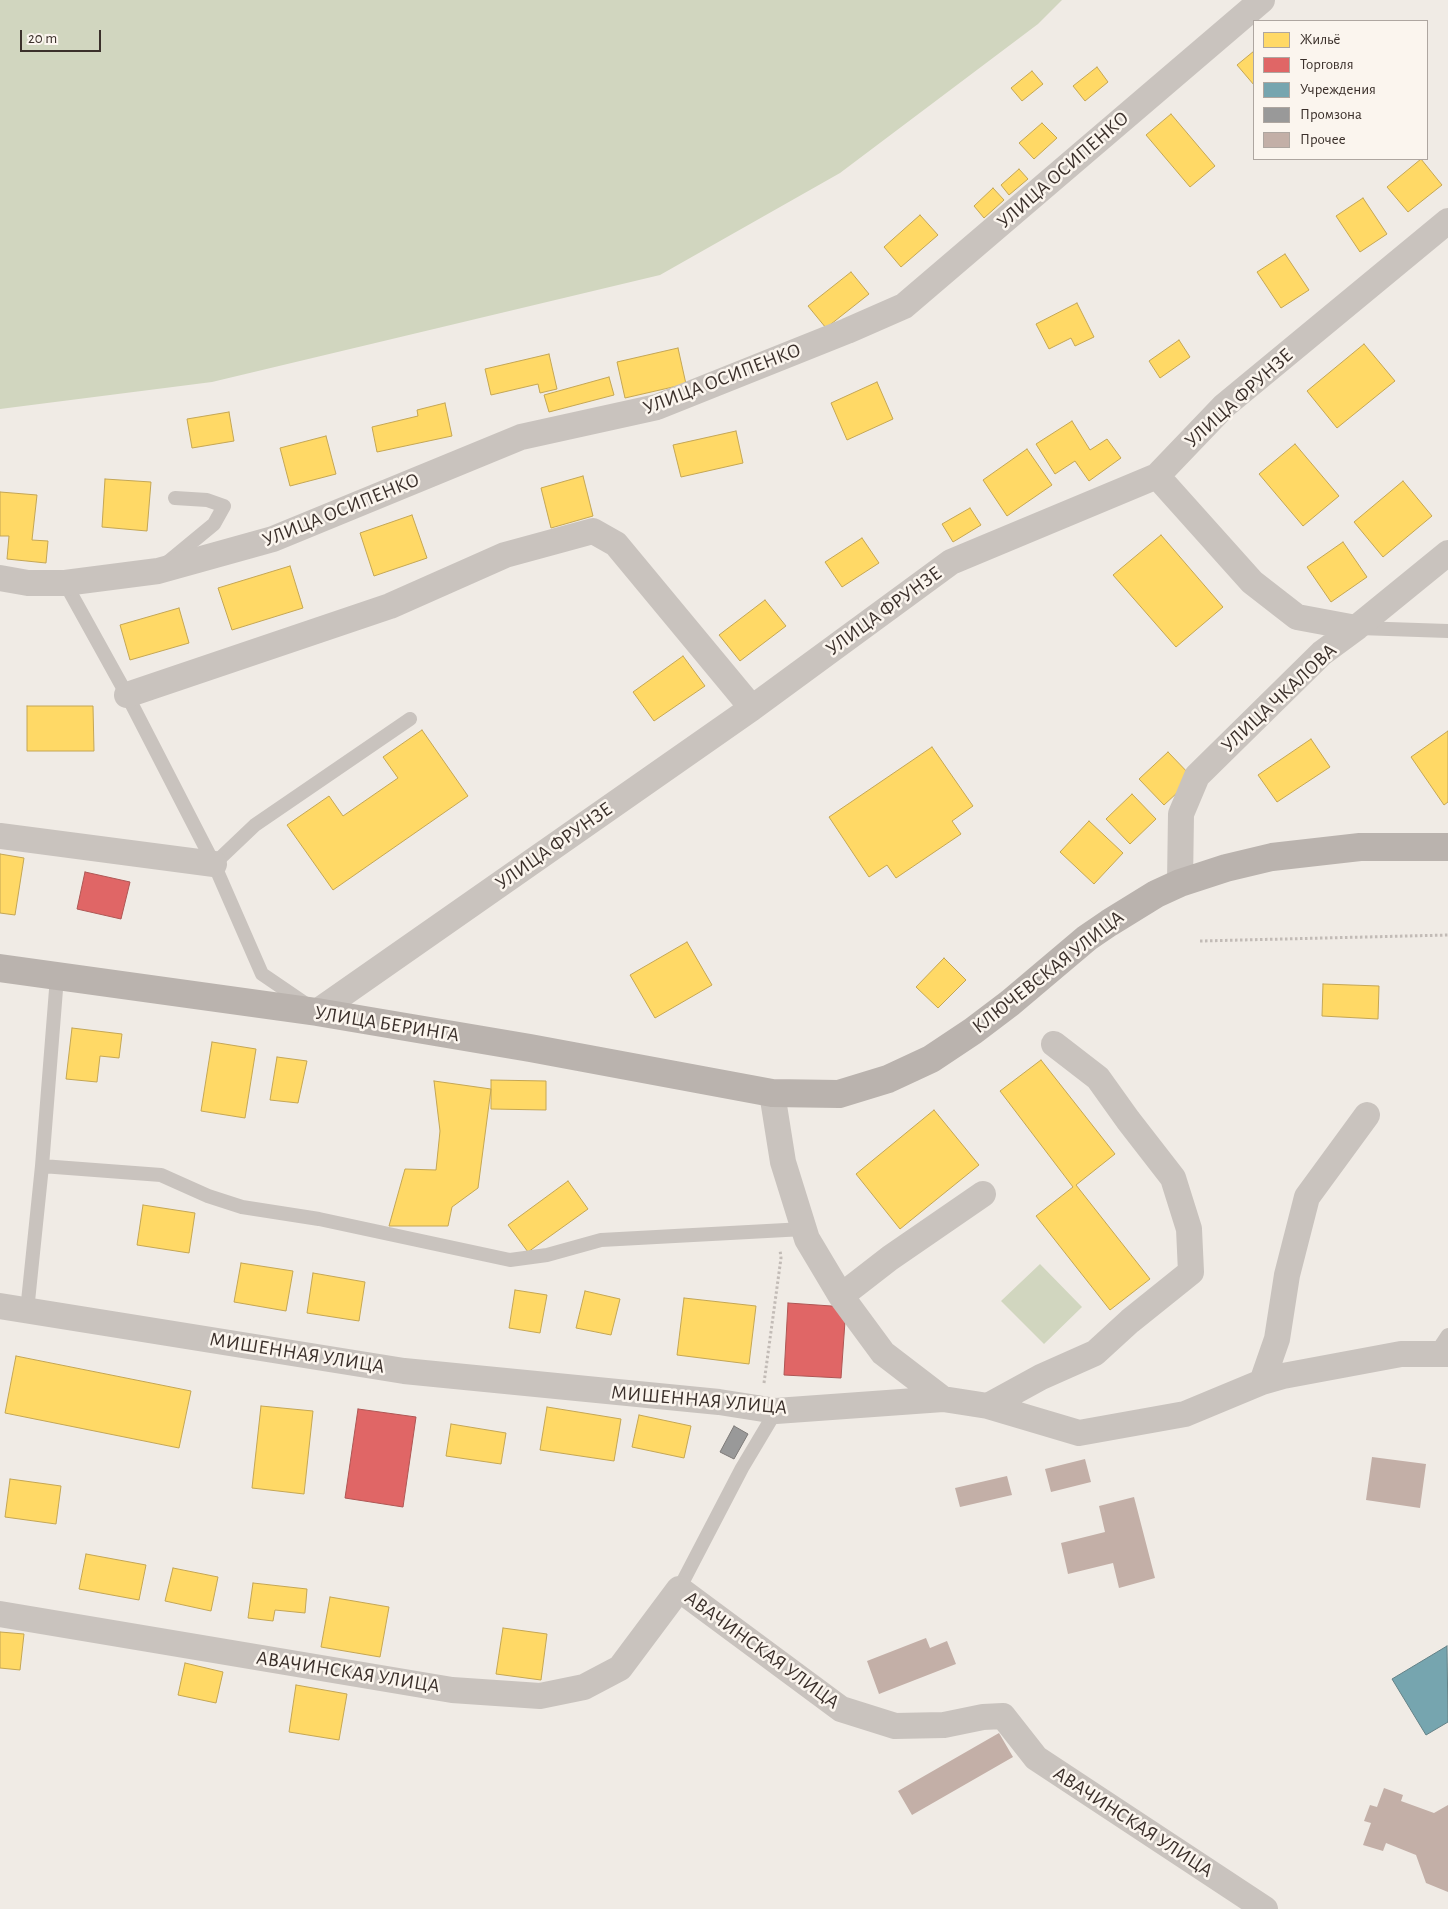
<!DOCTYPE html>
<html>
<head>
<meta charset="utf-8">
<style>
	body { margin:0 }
	#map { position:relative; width:1448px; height:1909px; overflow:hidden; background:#f0ebe5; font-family:"Alegreya Sans",sans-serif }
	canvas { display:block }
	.legend { position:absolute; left:1253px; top:20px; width:175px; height:140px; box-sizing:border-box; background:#fbf5ee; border:1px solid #aea6a0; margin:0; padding:6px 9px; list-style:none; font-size:15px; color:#3b302b }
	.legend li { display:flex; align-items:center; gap:10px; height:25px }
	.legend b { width:25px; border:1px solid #aea6a0 }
	.scale { position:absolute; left:20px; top:30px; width:81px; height:22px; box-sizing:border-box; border:2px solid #3b302b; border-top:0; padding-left:6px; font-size:15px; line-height:18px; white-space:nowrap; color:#3b302b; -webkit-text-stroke:4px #fbf5ee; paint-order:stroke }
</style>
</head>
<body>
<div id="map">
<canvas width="1448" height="1909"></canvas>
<ul class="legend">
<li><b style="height:14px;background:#ffd966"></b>Жильё</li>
<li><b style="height:14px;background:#e06666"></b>Торговля</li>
<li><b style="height:14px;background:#76a5af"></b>Учреждения</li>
<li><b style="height:14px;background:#999"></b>Промзона</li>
<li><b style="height:14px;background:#c3afa7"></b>Прочее</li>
</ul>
<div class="scale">20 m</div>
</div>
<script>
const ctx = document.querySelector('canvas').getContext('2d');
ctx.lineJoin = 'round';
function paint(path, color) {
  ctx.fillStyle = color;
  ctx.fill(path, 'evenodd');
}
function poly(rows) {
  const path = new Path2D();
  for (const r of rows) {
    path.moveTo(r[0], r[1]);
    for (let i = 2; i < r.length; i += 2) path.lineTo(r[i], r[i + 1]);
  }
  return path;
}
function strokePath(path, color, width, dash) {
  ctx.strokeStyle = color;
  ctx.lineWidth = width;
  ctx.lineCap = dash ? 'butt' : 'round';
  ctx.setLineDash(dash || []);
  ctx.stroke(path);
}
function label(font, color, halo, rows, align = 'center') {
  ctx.font = font + ' "Alegreya Sans",sans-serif';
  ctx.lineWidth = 5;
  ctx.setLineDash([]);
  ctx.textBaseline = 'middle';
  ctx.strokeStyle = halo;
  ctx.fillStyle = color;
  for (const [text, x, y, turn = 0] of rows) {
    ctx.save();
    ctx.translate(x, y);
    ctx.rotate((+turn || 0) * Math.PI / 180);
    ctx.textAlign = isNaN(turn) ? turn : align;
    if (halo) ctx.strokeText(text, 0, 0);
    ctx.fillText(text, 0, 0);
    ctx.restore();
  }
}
const green = poly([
	[0,0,1062,0,1038,24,840,173,660,275,212,382,0,409],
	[1040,1264,1082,1307,1044,1344,1001,1301]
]);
const homes = poly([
	[1254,51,1254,85,1237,65,1254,51],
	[1097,67,1108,82,1085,101,1073,86,1097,67],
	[1032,71,1043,84,1022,101,1011,88,1032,71],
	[1171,114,1215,166,1190,187,1146,135,1171,114],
	[1042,123,1057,138,1034,159,1019,143,1042,123],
	[1421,159,1442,185,1408,212,1387,187,1421,159],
	[1019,169,1028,179,1009,195,1001,185,1019,169],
	[993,188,1004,200,984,218,974,206,993,188],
	[1363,198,1387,234,1360,252,1336,216,1363,198],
	[920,215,938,235,901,267,884,247,920,215],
	[1285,254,1309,290,1281,308,1257,272,1285,254],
	[851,272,869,294,826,328,808,306,851,272],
	[1077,303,1094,337,1075,346,1071,338,1049,349,1036,324,1077,303],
	[1179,340,1190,357,1160,378,1149,361,1179,340],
	[1364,344,1395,381,1337,428,1307,391,1364,344],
	[678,348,686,384,625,398,617,362,678,348],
	[549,354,557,389,540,393,538,384,491,395,485,369,549,354],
	[609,377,614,395,549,412,544,395,609,377],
	[877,382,893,419,847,440,831,403,877,382],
	[445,403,452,436,377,452,372,427,418,416,417,410,445,403],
	[229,412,234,441,192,448,187,419,229,412],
	[1072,421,1090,450,1107,439,1121,458,1089,481,1075,461,1055,474,1036,444,1072,421],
	[736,431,743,463,681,477,673,445,736,431],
	[326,436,336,474,290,486,280,448,326,436],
	[1295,444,1339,496,1303,526,1259,474,1295,444],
	[1027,449,1052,485,1007,516,983,480,1027,449],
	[583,476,593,516,551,528,541,488,583,476],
	[105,479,151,482,147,531,102,527,105,479],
	[1403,481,1432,516,1383,557,1354,522,1403,481],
	[0,492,37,495,32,540,48,541,46,563,7,559,9,536,0,536,0,492],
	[970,508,981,525,953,542,942,524,970,508],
	[412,515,427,558,374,576,360,533,412,515],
	[1161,535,1223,607,1176,647,1113,575,1161,535],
	[862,538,879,563,842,587,825,562,862,538],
	[1343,542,1367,577,1331,602,1307,567,1343,542],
	[290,566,303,608,232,630,218,588,290,566],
	[765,600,786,626,740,661,719,635,765,600],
	[179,608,189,643,130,660,120,625,179,608],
	[683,656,705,686,654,721,633,692,683,656],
	[27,706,93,706,94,751,27,751,27,706],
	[422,730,468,796,333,890,287,825,329,796,343,816,398,778,383,757,422,730],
	[1448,731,1448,802,1444,805,1411,757,1448,731],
	[1311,739,1330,767,1277,802,1258,775,1311,739],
	[932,747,973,806,952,821,961,834,896,878,887,865,869,877,829,817,932,747],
	[1168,752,1193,778,1164,805,1139,779,1168,752],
	[1132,794,1156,819,1130,844,1106,819,1132,794],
	[1089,821,1123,853,1094,884,1060,852,1089,821],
	[0,854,24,858,15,915,0,913,0,854],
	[687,942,712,985,655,1018,630,975,687,942],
	[944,958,966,980,938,1008,916,987,944,958],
	[1323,984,1379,986,1378,1019,1322,1016,1323,984],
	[72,1028,122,1034,119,1058,100,1056,97,1082,66,1079,72,1028],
	[212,1042,256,1049,245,1118,201,1111,212,1042],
	[277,1057,307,1061,298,1103,270,1100,277,1057],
	[1041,1060,1115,1154,1076,1185,1150,1279,1110,1310,1036,1216,1073,1187,1000,1091,1041,1060],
	[491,1080,546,1081,546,1110,491,1109,491,1080],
	[434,1081,491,1089,478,1188,452,1207,448,1226,389,1226,405,1169,436,1170,440,1131,434,1081],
	[934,1110,979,1165,900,1229,856,1174,934,1110],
	[568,1181,588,1209,528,1252,508,1225,568,1181],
	[143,1205,195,1213,189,1253,137,1245,143,1205],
	[241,1263,293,1271,286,1311,234,1302,241,1263],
	[313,1273,365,1282,359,1321,307,1313,313,1273],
	[515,1290,547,1295,540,1333,509,1328,515,1290],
	[585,1291,620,1299,611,1335,576,1328,585,1291],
	[684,1298,756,1306,749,1364,677,1355,684,1298],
	[16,1356,191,1391,179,1448,5,1413,16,1356],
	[261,1406,313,1411,304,1494,252,1488,261,1406],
	[547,1407,621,1419,614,1461,540,1450,547,1407],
	[639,1415,691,1426,684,1458,632,1447,639,1415],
	[451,1424,506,1433,501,1464,446,1456,451,1424],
	[10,1479,61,1486,56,1524,5,1517,10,1479],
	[86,1554,146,1565,139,1600,79,1589,86,1554],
	[173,1568,218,1577,211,1611,165,1601,173,1568],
	[253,1583,307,1589,305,1613,275,1610,273,1621,248,1618,253,1583],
	[330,1597,389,1607,380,1657,321,1647,330,1597],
	[503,1628,547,1634,541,1680,496,1674,503,1628],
	[0,1632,24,1634,20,1670,0,1668,0,1632],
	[185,1663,223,1672,216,1703,178,1695,185,1663],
	[296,1685,347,1694,339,1740,289,1732,296,1685]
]);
const shops = poly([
	[85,872,130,882,121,919,77,909,85,872],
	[788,1303,846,1307,841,1378,784,1375,788,1303],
	[358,1409,416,1417,403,1507,345,1498,358,1409]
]);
const public = poly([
	[1447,1646,1448,1722,1426,1735,1392,1679,1447,1646]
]);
const industry = poly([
	[734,1426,748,1434,734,1459,720,1452,734,1426]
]);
const building = poly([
	[1372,1457,1426,1464,1420,1508,1366,1500],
	[1085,1459,1091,1482,1051,1492,1045,1469],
	[1007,1476,1012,1495,960,1507,955,1488],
	[1134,1497,1155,1578,1119,1588,1113,1563,1068,1574,1061,1543,1105,1532,1099,1506],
	[926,1638,930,1648,947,1641,956,1664,879,1694,867,1661],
	[999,1733,1013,1757,912,1815,898,1791],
	[1384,1788,1403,1795,1401,1801,1434,1813,1448,1805,1448,1892,1426,1883,1416,1855,1386,1843,1383,1851,1363,1845,1371,1823,1364,1821,1370,1805,1377,1807]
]);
const path = poly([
	[1200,941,1448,935],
	[764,1383,781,1258,780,1250]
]);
const lane = poly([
	[168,562,214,524,224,506,207,500,175,498],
	[65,583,127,695,214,864,262,974,306,1004],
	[1359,628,1448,631],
	[214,864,255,825,410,719],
	[42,1166,161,1175,208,1196,242,1207,319,1219,510,1260,547,1255,601,1240,804,1229],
	[27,1311,42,1166,57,977],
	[1436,1353,1448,1335],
	[679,1589,742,1468,776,1411]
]);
const street = poly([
	[1157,476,1252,582,1297,617,1356,628],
	[0,578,28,583,65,583,158,571,273,539,521,437,657,407,847,331,904,306,1262,0],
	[127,695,390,606,505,555,593,531,616,544,752,708],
	[0,836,214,864],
	[1180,883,1181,814,1197,776,1322,653,1356,628,1448,553],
	[317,1012,752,708,951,562,1157,476,1224,406,1448,221],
	[772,1093,783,1162,807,1239,841,1296,883,1353,943,1399],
	[841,1296,890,1258,983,1194],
	[0,1306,404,1371,719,1402,776,1411,943,1399,988,1406,1079,1433,1185,1414,1262,1382,1283,1376,1401,1354,1448,1354],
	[1262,1382,1277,1339,1287,1275,1307,1197,1367,1115],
	[988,1406,1041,1377,1095,1353,1130,1321,1191,1272,1189,1229,1173,1178,1128,1120,1098,1078,1054,1044],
	[0,1614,452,1690,540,1696,584,1687,620,1668,679,1589,841,1709,895,1726,944,1725,983,1717,1003,1716,1036,1758,1265,1909]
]);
const secondary = poly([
	[0,968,317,1012,530,1048,772,1093,839,1094,888,1079,931,1059,973,1031,1010,1003,1087,938,1109,923,1156,894,1180,883,1226,868,1272,857,1360,847,1448,847]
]);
const streetNames = [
	["УЛИЦА ОСИПЕНКО",1063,170,-41],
	["УЛИЦА ОСИПЕНКО",722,379,-21],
	["УЛИЦА ФРУНЗЕ",1239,398,-42],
	["УЛИЦА ОСИПЕНКО",341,510,-22],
	["УЛИЦА ФРУНЗЕ",884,611,-36],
	["УЛИЦА ЧКАЛОВА",1279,698,-43],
	["УЛИЦА ФРУНЗЕ",554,846,-35],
	["КЛЮЧЕВСКАЯ УЛИЦА",1048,972,-38],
	["УЛИЦА БЕРИНГА",387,1024,9],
	["МИШЕННАЯ УЛИЦА",297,1353,9],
	["МИШЕННАЯ УЛИЦА",699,1400,5],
	["АВАЧИНСКАЯ УЛИЦА",762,1650,36],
	["АВАЧИНСКАЯ УЛИЦА",348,1672,9],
	["АВАЧИНСКАЯ УЛИЦА",1133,1822,33]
];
paint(green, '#d1d6bf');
paint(homes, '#ffd966');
strokePath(homes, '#c4a654', 1);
paint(shops, '#e06666');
strokePath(shops, '#ae5654', 1);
paint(public, '#76a5af');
strokePath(public, '#648287', 1);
paint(industry, '#999');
strokePath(industry, '#7d7a78', 1);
paint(building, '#c3afa7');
strokePath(path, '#c2bbb6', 3, [2.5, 2.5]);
strokePath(lane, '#c9c3be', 14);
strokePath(street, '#c9c3be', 26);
strokePath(secondary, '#bab3ae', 28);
label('20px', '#3b302b', '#fbf5ee', streetNames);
</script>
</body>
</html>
